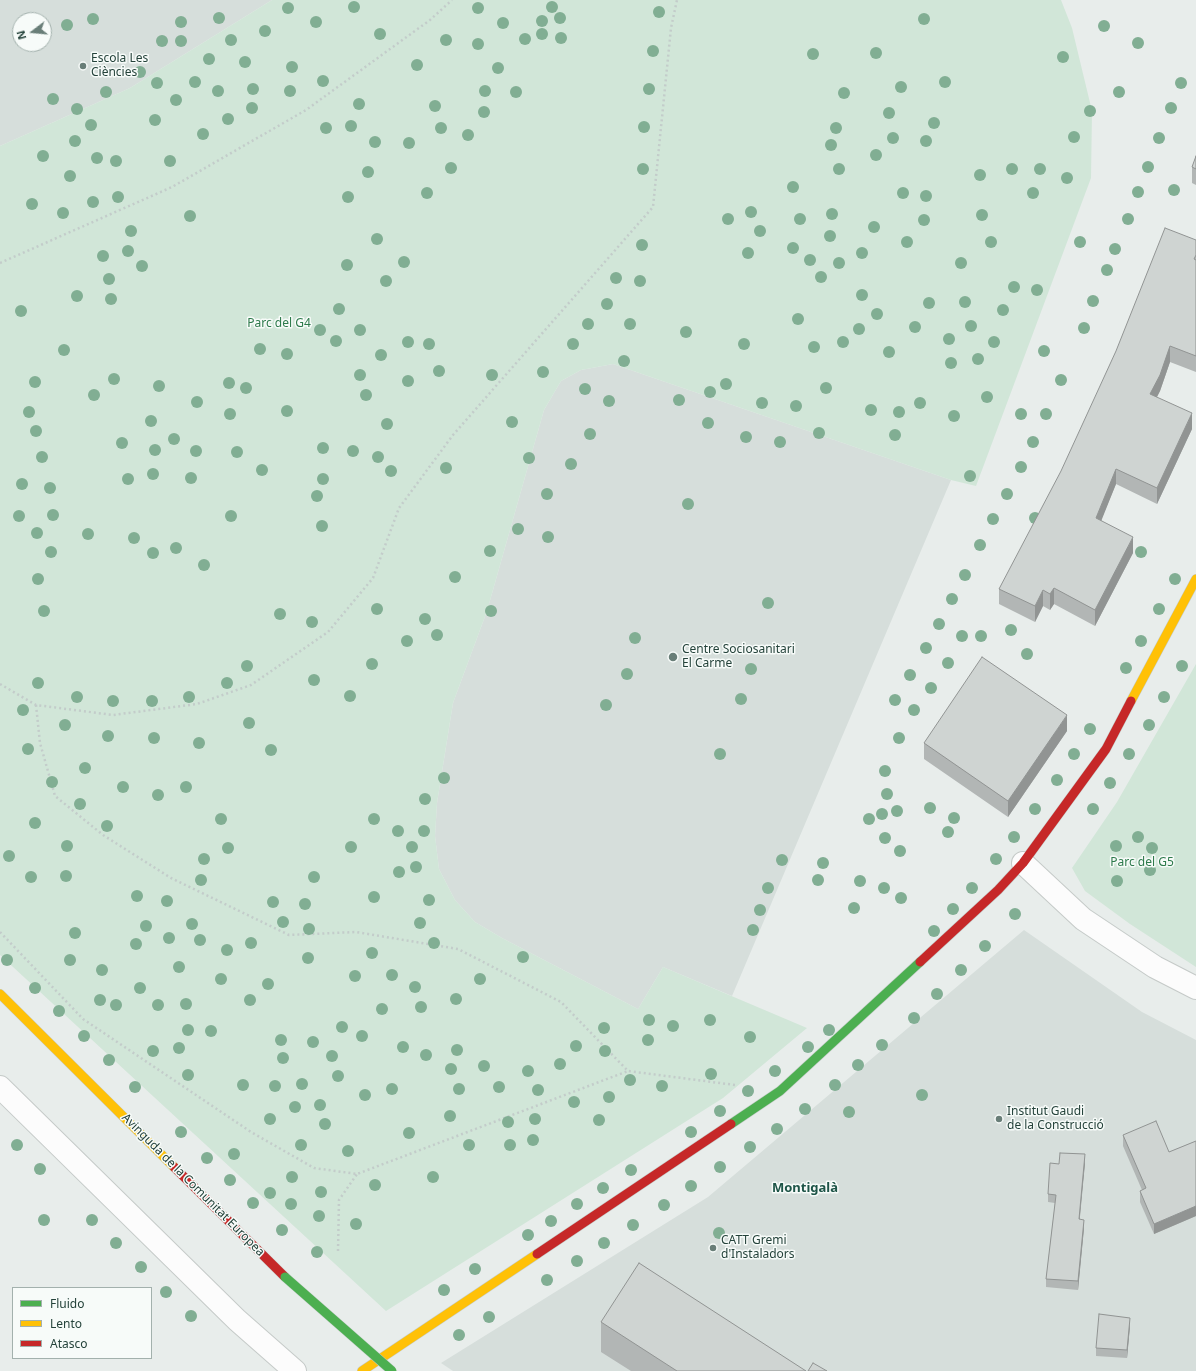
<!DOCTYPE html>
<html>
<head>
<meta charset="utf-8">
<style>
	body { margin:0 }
	#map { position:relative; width:1196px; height:1371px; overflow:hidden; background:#e8edeb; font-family:"Noto Sans",sans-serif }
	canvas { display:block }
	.legend { position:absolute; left:12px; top:1287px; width:140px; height:72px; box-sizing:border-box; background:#f7fbf9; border:1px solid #a3b1ad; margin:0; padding:5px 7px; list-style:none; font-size:12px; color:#24423a }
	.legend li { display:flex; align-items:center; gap:8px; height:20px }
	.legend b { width:20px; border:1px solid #a3b1ad }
	.north { position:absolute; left:12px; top:12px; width:40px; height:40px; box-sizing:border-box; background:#f7fbf9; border:1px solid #a3b1ad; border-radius:50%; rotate:254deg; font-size:11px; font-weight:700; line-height:16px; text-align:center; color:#24423a }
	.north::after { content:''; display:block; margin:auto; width:14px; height:18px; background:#697e78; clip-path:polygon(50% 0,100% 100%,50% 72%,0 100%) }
</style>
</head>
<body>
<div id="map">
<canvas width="1196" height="1371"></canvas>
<ul class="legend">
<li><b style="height:5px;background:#4caf50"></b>Fluido</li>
<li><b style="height:5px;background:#ffc107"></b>Lento</li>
<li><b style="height:5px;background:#c62828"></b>Atasco</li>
</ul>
<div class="north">N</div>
</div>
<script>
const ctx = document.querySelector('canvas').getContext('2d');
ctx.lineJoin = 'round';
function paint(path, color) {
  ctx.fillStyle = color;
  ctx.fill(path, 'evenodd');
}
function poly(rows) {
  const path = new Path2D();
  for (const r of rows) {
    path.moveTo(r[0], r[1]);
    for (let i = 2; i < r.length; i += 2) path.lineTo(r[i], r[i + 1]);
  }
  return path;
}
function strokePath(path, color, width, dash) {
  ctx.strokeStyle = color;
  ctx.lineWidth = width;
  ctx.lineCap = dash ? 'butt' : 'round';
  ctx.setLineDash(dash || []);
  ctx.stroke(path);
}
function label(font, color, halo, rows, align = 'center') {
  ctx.font = font + ' "Noto Sans",sans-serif';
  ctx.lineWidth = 3;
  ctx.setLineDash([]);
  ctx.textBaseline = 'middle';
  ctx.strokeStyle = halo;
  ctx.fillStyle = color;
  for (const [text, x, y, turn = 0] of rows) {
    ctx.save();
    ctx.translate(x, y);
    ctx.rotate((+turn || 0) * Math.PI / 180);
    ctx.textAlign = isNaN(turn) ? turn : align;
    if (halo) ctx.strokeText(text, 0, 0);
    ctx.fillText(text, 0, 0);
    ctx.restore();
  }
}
const built = poly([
	[0,0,272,0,130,88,0,146],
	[20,20,44,20,44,44,20,44],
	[613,364,951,480,732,996,663,967,638,1009,502,938,475,922,455,900,439,869,435,836,437,803,453,703,487,611,544,410,561,381,581,370],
	[1024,930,1142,1012,1196,1040,1196,1371,453,1371,441,1363,708,1197]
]);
const green = poly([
	[272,0,1061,0,1072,28,1092,111,1091,178,976,486,951,480,613,364,581,370,561,381,544,410,487,611,453,703,437,803,435,836,439,869,455,900,475,922,502,938,638,1009,663,967,807,1028,723,1098,386,1311,0,955,0,146,130,88],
	[1196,664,1196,967,1130,924,1085,891,1072,868,1117,802]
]);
const path = poly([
	[0,263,172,187,306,110,430,20,452,0],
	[0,684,36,705,113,715,197,704,251,685,328,632,373,578,399,508,453,435,653,207,671,28,677,0],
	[36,705,40,743,55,796,103,835,171,878,289,935,356,932,458,949,561,1002,628,1071,735,1085],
	[0,932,83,1019,251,1132,314,1168,357,1174,628,1071],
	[338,1251,339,1200,357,1174]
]);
const street = poly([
	[1023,863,1083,919,1155,967,1196,988],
	[0,1087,237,1320,295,1371]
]);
const fast = poly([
	[731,1124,780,1091,920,962]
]);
const slow = poly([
	[1131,701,1196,579],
	[0,994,174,1167],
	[362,1371,537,1254]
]);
const jam = poly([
	[920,962,998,890,1023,863,1106,749,1131,701],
	[174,1167,285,1277],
	[537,1254,731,1124]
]);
const fastBridge = poly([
	[285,1277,392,1371]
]);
const trees = [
	[354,7],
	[552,7],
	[288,8],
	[478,8],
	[659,12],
	[219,18],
	[560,18],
	[93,19],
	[924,19],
	[542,21],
	[181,22],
	[316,22],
	[503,23],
	[67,25],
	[1104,26],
	[265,31],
	[380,34],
	[542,34],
	[561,38],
	[525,39],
	[231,40],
	[446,40],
	[162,41],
	[181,41],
	[1138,43],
	[478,44],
	[653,51],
	[876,53],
	[813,54],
	[1063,57],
	[209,59],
	[245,62],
	[417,65],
	[292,67],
	[498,68],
	[140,72],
	[323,81],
	[195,82],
	[945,82],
	[157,83],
	[1181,83],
	[901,87],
	[253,89],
	[649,89],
	[218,91],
	[290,91],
	[485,91],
	[106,92],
	[516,92],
	[1119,92],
	[844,93],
	[53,99],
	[176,100],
	[359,104],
	[435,106],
	[252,108],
	[1171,108],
	[77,109],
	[1090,111],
	[484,112],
	[889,113],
	[228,119],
	[155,120],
	[934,123],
	[91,125],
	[351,126],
	[644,127],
	[326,128],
	[441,128],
	[836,128],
	[203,134],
	[468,135],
	[1074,137],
	[893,138],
	[1159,138],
	[75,141],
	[926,141],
	[375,142],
	[409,143],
	[831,145],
	[876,155],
	[43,156],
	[97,158],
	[116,161],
	[170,161],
	[1148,167],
	[451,168],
	[643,169],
	[839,169],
	[1012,169],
	[1040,169],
	[368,172],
	[980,175],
	[70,176],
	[1067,178],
	[793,187],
	[1174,190],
	[1138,192],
	[427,193],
	[903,193],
	[1033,193],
	[926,196],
	[118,197],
	[348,197],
	[93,202],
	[32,204],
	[751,212],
	[63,213],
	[832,214],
	[982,215],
	[190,216],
	[728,219],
	[800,219],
	[1128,219],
	[924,220],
	[874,227],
	[131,231],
	[760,231],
	[830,236],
	[377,239],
	[907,242],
	[991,242],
	[1080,242],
	[642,245],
	[793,248],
	[1115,249],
	[128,251],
	[748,253],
	[862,253],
	[103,256],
	[810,260],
	[404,262],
	[839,263],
	[961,263],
	[347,265],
	[142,266],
	[1107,270],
	[821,277],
	[616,278],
	[109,279],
	[386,281],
	[640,281],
	[1014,287],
	[1037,290],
	[862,295],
	[77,296],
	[111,299],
	[1093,301],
	[965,302],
	[929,303],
	[607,304],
	[339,309],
	[1003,310],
	[21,311],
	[877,314],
	[798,319],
	[588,324],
	[630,324],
	[971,326],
	[915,327],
	[1084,328],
	[859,329],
	[320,330],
	[360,330],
	[686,332],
	[949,339],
	[336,341],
	[408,342],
	[843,342],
	[994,342],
	[429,344],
	[573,344],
	[744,344],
	[814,347],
	[260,349],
	[64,350],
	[1044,351],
	[889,352],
	[287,354],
	[381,355],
	[978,359],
	[624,361],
	[951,363],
	[439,371],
	[543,372],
	[360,375],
	[492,375],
	[114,379],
	[1061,380],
	[408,381],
	[35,382],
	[229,383],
	[726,384],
	[159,386],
	[246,388],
	[826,388],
	[585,389],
	[710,392],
	[94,395],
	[366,395],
	[987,397],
	[679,400],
	[609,401],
	[197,402],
	[762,403],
	[920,403],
	[796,406],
	[871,410],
	[287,411],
	[29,412],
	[899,412],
	[230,414],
	[1021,414],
	[1046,414],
	[954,416],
	[151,421],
	[512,422],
	[708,423],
	[387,424],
	[36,431],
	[819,433],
	[590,434],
	[895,435],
	[746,437],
	[174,439],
	[780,442],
	[1033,442],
	[122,443],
	[323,448],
	[155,450],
	[196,451],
	[353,451],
	[237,452],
	[42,457],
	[378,457],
	[529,458],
	[571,464],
	[1021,467],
	[446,468],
	[262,470],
	[391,471],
	[153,474],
	[970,476],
	[191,478],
	[128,479],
	[323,479],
	[22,484],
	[50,488],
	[547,494],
	[1007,494],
	[317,496],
	[688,504],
	[53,515],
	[19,516],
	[231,516],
	[1035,518],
	[993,519],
	[322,526],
	[518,529],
	[37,533],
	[88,534],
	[548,537],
	[134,538],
	[980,545],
	[176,548],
	[490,551],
	[51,552],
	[1141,552],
	[153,553],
	[204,565],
	[965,575],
	[455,577],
	[38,579],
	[1175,579],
	[952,599],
	[768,603],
	[377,609],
	[1159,609],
	[44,611],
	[491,611],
	[280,614],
	[425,619],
	[312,622],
	[939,624],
	[1011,630],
	[437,635],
	[962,636],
	[981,636],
	[635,638],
	[407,641],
	[1141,641],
	[926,648],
	[1027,654],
	[948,663],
	[372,664],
	[247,666],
	[1182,666],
	[1126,668],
	[751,669],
	[627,674],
	[910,675],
	[314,680],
	[38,683],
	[227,683],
	[931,688],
	[350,696],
	[77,697],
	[189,697],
	[1164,697],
	[741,699],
	[895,700],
	[113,701],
	[152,701],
	[606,705],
	[23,710],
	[914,710],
	[249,723],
	[65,725],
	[1149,725],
	[1090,729],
	[108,736],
	[154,738],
	[899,738],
	[199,743],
	[28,749],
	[271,750],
	[720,754],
	[1074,754],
	[1129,754],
	[85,768],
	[885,771],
	[444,778],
	[1057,780],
	[52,782],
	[1110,783],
	[123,787],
	[186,787],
	[887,794],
	[158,795],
	[425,799],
	[80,804],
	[930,808],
	[1035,809],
	[1093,809],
	[897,811],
	[882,814],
	[954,818],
	[221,819],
	[374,819],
	[869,819],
	[35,823],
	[107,826],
	[398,831],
	[424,831],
	[948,832],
	[1014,837],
	[1138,837],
	[885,838],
	[67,846],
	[1116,846],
	[351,847],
	[412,847],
	[228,848],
	[1152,848],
	[900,851],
	[9,856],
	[204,859],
	[996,859],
	[782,860],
	[823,863],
	[416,867],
	[1150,870],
	[399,872],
	[66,876],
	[31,877],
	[314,877],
	[201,880],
	[818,880],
	[860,881],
	[1117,881],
	[768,888],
	[884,888],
	[972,888],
	[137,896],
	[374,897],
	[901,898],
	[429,900],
	[167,901],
	[273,902],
	[305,904],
	[854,908],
	[953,909],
	[760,910],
	[1015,914],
	[283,922],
	[420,923],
	[192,924],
	[146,926],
	[309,929],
	[753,930],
	[934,931],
	[75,933],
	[169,938],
	[200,940],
	[251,943],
	[434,943],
	[136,944],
	[985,946],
	[227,950],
	[372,953],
	[523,957],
	[308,958],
	[7,960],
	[70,960],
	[179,967],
	[102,970],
	[961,970],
	[392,975],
	[355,976],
	[221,979],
	[480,979],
	[268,984],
	[415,987],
	[35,988],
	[140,988],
	[937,994],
	[456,999],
	[100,1000],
	[250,1000],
	[186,1004],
	[116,1005],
	[158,1005],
	[421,1007],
	[382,1009],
	[59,1011],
	[914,1018],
	[649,1020],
	[710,1020],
	[673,1026],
	[342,1027],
	[604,1028],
	[188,1030],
	[829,1030],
	[211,1031],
	[84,1036],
	[362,1036],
	[750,1037],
	[281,1040],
	[648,1040],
	[313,1042],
	[882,1045],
	[576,1046],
	[403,1047],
	[808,1047],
	[179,1048],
	[457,1050],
	[153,1051],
	[605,1051],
	[426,1055],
	[332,1056],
	[283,1058],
	[109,1060],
	[560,1064],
	[858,1065],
	[484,1066],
	[451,1069],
	[528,1071],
	[775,1071],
	[711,1074],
	[188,1075],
	[338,1076],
	[630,1080],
	[302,1084],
	[243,1085],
	[835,1085],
	[275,1086],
	[662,1086],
	[135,1087],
	[499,1087],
	[392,1089],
	[459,1089],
	[538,1090],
	[748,1091],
	[365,1095],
	[922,1095],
	[609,1097],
	[574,1102],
	[320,1105],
	[295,1107],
	[805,1109],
	[720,1111],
	[849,1112],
	[450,1116],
	[270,1119],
	[535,1119],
	[599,1120],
	[508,1122],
	[325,1124],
	[777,1129],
	[181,1132],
	[691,1132],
	[409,1133],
	[533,1140],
	[17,1145],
	[301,1145],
	[469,1145],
	[510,1145],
	[750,1147],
	[348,1151],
	[234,1154],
	[207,1158],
	[720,1167],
	[40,1169],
	[631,1170],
	[292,1177],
	[433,1177],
	[230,1180],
	[375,1185],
	[691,1186],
	[603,1188],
	[321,1192],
	[270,1193],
	[253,1203],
	[291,1204],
	[577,1204],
	[664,1205],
	[319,1216],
	[44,1220],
	[92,1220],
	[551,1221],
	[356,1224],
	[633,1225],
	[282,1230],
	[719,1233],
	[528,1235],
	[116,1243],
	[604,1243],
	[317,1252],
	[577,1261],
	[141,1267],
	[475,1269],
	[547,1280],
	[444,1290],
	[166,1292],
	[191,1316],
	[489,1317],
	[459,1335]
];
const wall = poly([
	[1196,156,1196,185,1192,183,1192,167],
	[1196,240,1196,372,1170,362,1160,391,1157,397,1192,429,1157,504,1116,484,1101,520,1133,553,1095,626,1054,604,1050,610,1043,606,1035,622,999,604,999,589],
	[1067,731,1008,817,924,759,924,743],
	[1123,1135,1169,1152,1196,1141,1196,1216,1154,1234,1140,1202,1140,1191,1142,1190,1123,1146],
	[1085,1163,1079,1219,1084,1228,1078,1290,1046,1287,1046,1279,1055,1203,1048,1202,1048,1194,1059,1164],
	[601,1322,806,1371,631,1371,601,1352],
	[1130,1326,1127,1358,1096,1356,1096,1348]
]);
const shadedWall = poly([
	[1170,346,1170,362,1160,391,1150,410,1150,394],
	[1192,413,1192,429,1157,504,1157,488],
	[1116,469,1116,484,1096,534,1096,518],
	[1133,537,1133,553,1095,626,1095,610],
	[1054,588,1054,604,1050,610,1050,594],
	[1043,590,1043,606,1035,622,1035,606],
	[1067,715,1067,731,1008,817,1008,801],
	[1085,1154,1085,1163,1079,1227,1079,1219],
	[1196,1206,1196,1216,1154,1234,1154,1224],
	[1084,1220,1084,1228,1078,1290,1078,1281],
	[1130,1318,1130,1326,1127,1358,1127,1350]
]);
const building = poly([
	[1196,156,1196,169,1192,167,1196,156],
	[1165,228,1196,240,1196,255,1194,259,1196,260,1196,356,1170,346,1160,375,1150,394,1192,413,1157,488,1116,469,1096,518,1133,537,1095,610,1054,588,1050,594,1043,590,1035,606,999,589,1061,471,1116,351,1165,228],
	[982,657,1067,715,1008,801,924,743,982,657],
	[1156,1121,1169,1152,1196,1141,1196,1206,1154,1224,1140,1191,1146,1188,1123,1135,1156,1121],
	[1060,1153,1085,1154,1079,1219,1084,1220,1078,1281,1046,1279,1056,1195,1048,1194,1050,1163,1059,1164,1060,1153],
	[639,1263,806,1371,677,1371,601,1322,639,1263],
	[1099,1314,1130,1318,1127,1350,1096,1348,1099,1314],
	[813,1363,827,1371,808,1371,813,1363]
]);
const markers = [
	[83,66,4,"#697e78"],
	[673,657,5,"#697e78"],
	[999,1119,4,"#697e78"],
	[713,1248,4,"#697e78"]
];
const poiNames = [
	["Escola Les",91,59],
	["Ciències",91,73],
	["Centre Sociosanitari",682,650],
	["El Carme",682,664],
	["Institut Gaudi",1007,1112],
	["de la Construcció",1007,1126],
	["CATT Gremi",721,1241],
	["d'Instaladors",721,1255]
];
const parkNames = [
	["Parc del G4",279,324],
	["Parc del G5",1142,863]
];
const streetNames = [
	["Avinguda de la Comunitat Europea",193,1185,45]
];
const neighbourhoodNames = [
	["Montigalà",805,1188]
];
paint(built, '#d6dedb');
paint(green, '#d1e6d8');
strokePath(street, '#c5cac8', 24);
strokePath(fast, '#c3cbc8', 10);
strokePath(slow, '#c3cbc8', 10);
strokePath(jam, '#c3cbc8', 10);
strokePath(path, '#c3ccca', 2.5, [2, 3]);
strokePath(street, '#fcfcfc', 22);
strokePath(fast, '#4caf50', 9);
strokePath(slow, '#ffc107', 9);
strokePath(jam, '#c62828', 9);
strokePath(fastBridge, '#c3cbc8', 10, []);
strokePath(fastBridge, '#4caf50', 9);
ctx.fillStyle = '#81ae93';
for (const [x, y] of trees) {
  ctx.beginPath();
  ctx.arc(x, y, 6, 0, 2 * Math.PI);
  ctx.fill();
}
paint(wall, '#b2b6b5');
paint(shadedWall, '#919493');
paint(building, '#cfd4d2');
strokePath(building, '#919493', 1);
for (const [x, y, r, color] of markers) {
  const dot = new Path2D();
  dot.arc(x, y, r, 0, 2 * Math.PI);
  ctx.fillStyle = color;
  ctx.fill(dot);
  strokePath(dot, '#f7fbf9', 1.5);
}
label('12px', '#24423a', '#f7fbf9', poiNames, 'left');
label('12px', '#2d7a4b', '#f7fbf9', parkNames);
label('12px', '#24423a', '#f7fbf9', streetNames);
label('bold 13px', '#1f5548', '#f7fbf9', neighbourhoodNames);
</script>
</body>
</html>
